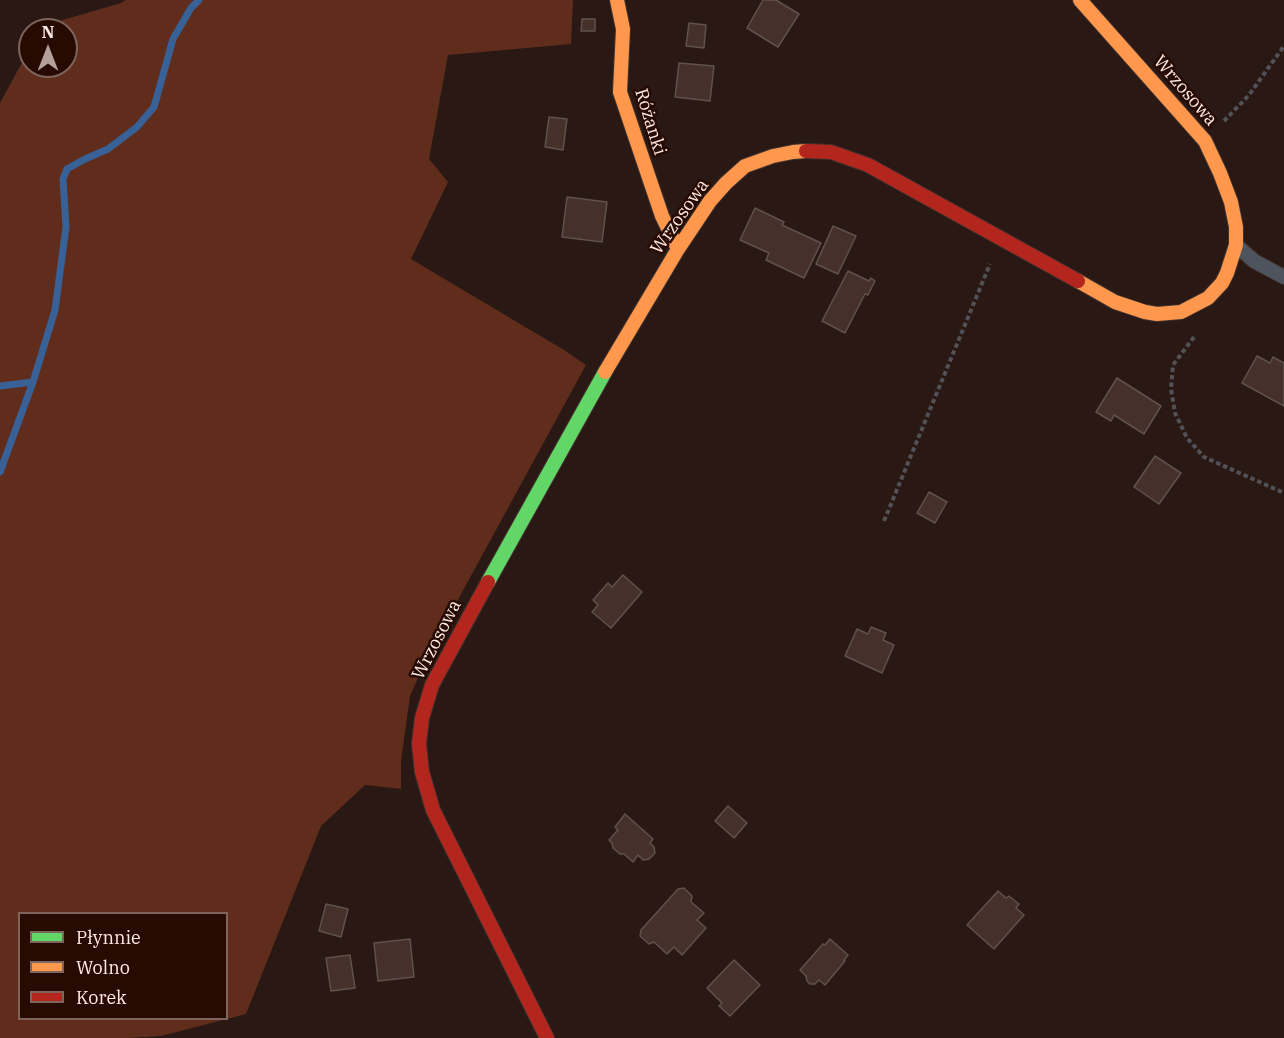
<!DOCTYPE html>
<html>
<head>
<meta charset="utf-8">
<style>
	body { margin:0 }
	#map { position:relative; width:1284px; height:1038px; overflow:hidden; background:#291813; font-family:"IBM Plex Serif",serif }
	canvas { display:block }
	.legend { position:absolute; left:18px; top:912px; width:210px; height:108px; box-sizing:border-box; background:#270b03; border:2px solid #7d645d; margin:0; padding:8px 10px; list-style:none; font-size:18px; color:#ffeae3 }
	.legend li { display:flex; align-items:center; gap:12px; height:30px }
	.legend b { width:30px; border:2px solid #7d645d }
	.north { position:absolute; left:18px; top:18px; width:60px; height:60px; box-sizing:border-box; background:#270b03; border:2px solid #7d645d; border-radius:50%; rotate:0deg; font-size:16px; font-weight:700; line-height:24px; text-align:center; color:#ffeae3 }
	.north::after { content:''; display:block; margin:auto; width:21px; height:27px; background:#b4a09a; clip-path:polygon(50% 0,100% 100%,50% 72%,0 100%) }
</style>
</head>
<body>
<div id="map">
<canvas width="1284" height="1038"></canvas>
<ul class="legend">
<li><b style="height:8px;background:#63d668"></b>Płynnie</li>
<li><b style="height:8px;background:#ff974d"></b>Wolno</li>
<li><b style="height:8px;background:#b3261e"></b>Korek</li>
</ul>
<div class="north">N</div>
</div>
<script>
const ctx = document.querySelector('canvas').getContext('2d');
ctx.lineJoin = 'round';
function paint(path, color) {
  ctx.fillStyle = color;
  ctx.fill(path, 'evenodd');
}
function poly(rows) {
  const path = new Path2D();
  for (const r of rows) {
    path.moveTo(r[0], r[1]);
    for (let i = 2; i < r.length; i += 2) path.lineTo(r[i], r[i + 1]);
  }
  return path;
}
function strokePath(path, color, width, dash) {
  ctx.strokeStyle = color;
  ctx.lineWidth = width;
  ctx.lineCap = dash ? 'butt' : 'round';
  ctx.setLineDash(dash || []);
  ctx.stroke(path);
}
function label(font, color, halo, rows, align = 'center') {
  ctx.font = font + ' "IBM Plex Serif",serif';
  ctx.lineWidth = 5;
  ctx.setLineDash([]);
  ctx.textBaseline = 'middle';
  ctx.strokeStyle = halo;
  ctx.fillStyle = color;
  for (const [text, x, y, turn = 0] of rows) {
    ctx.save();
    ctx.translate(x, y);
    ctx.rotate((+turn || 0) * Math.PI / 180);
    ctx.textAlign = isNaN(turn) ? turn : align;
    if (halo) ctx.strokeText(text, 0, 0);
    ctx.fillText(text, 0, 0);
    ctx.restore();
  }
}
const green = poly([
	[126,0,573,0,571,44,448,55,429,159,448,182,411,259,564,350,586,365,430,651,410,696,401,761,401,789,365,785,321,826,246,1014,161,1036,127,1038,0,1038,0,103,30,48,30,66,66,66,66,30,40,30,42,26,121,3],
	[20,914,226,914,226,1018,20,1018]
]);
const stream = poly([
	[0,386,33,382],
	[0,472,33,382,55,310,66,227,63,179,67,169,85,159,108,149,137,127,154,107,173,39,191,8,199,0]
]);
const building = poly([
	[763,0,776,0,799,14,778,47,747,28,763,0],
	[582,19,595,19,595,31,581,31,582,19],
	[689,23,706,25,704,48,686,46,689,23],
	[679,63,714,66,710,101,675,97,679,63],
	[549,117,567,119,563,150,545,147,549,117],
	[567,197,607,202,602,242,562,237,567,197],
	[755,208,784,222,782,225,821,243,804,278,766,260,769,253,740,240,755,208],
	[833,226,856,236,838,274,816,264,833,226],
	[848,271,869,281,871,278,875,281,868,295,865,294,845,333,822,321,848,271],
	[1257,356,1270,363,1273,357,1284,363,1284,406,1242,383,1257,356],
	[1117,378,1161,406,1144,434,1114,415,1111,421,1096,412,1117,378],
	[1155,456,1181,473,1159,504,1134,487,1155,456],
	[929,492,947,502,935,523,917,513,929,492],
	[623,575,642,592,611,628,592,612,598,605,593,600,608,583,612,587,623,575],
	[871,627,886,633,883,640,894,645,882,673,845,656,857,629,868,634,871,627],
	[728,806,747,823,734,838,715,821,728,806],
	[625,814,653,839,650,843,654,847,655,853,649,859,643,860,638,855,633,862,624,854,620,854,613,848,612,843,609,840,618,830,615,827,625,814],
	[684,888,692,896,691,902,704,913,697,920,706,928,682,955,674,947,667,954,654,942,649,944,640,936,641,930,678,889,684,888],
	[998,891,1006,898,1009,896,1019,904,1016,908,1024,915,994,949,967,925,998,891],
	[326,904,348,909,341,937,319,931,326,904],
	[410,939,414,977,378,981,374,943,410,939],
	[830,939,848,955,844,960,845,961,825,985,819,980,815,984,810,984,807,981,806,976,800,970,823,944,825,945,830,939],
	[350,955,355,988,331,991,326,958,350,955],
	[734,960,760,985,730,1016,719,1006,722,1003,707,988,734,960]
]);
const path = poly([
	[1224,121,1249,95,1284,46],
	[1194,337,1173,365,1171,389,1175,413,1187,438,1204,457,1284,493],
	[884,521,990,264]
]);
const lane = poly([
	[1236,245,1254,261,1284,277]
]);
const fast = poly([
	[488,582,605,372]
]);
const slow = poly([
	[617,0,623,29,620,92,662,216,678,249],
	[1078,281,1115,302,1145,312,1157,314,1181,312,1208,298,1222,283,1227,273,1236,245,1236,227,1231,202,1220,173,1205,141,1080,0],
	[605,372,678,249,710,201,726,183,745,166,773,156,793,152,806,151]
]);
const jam = poly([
	[806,151,831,152,868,165,1078,281],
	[488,582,432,685,422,718,419,744,422,772,433,810,547,1038]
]);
const streetNames = [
	["Wrzosowa",1185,91,49],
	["Różanki",650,122,73],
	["Wrzosowa",680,217,-55],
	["Wrzosowa",437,640,-63]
];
paint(green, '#602d1d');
strokePath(stream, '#386297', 7);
paint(building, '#46312a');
strokePath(building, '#60514d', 1.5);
strokePath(lane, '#41322e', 16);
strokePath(fast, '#41322e', 16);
strokePath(slow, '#41322e', 16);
strokePath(jam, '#41322e', 16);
strokePath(path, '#515156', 4, [4.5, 3]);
strokePath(lane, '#4e545d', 14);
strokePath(fast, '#63d668', 14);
strokePath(slow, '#ff974d', 14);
strokePath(jam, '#b3261e', 14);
label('18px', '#ffeae3', '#270b03', streetNames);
</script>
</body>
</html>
